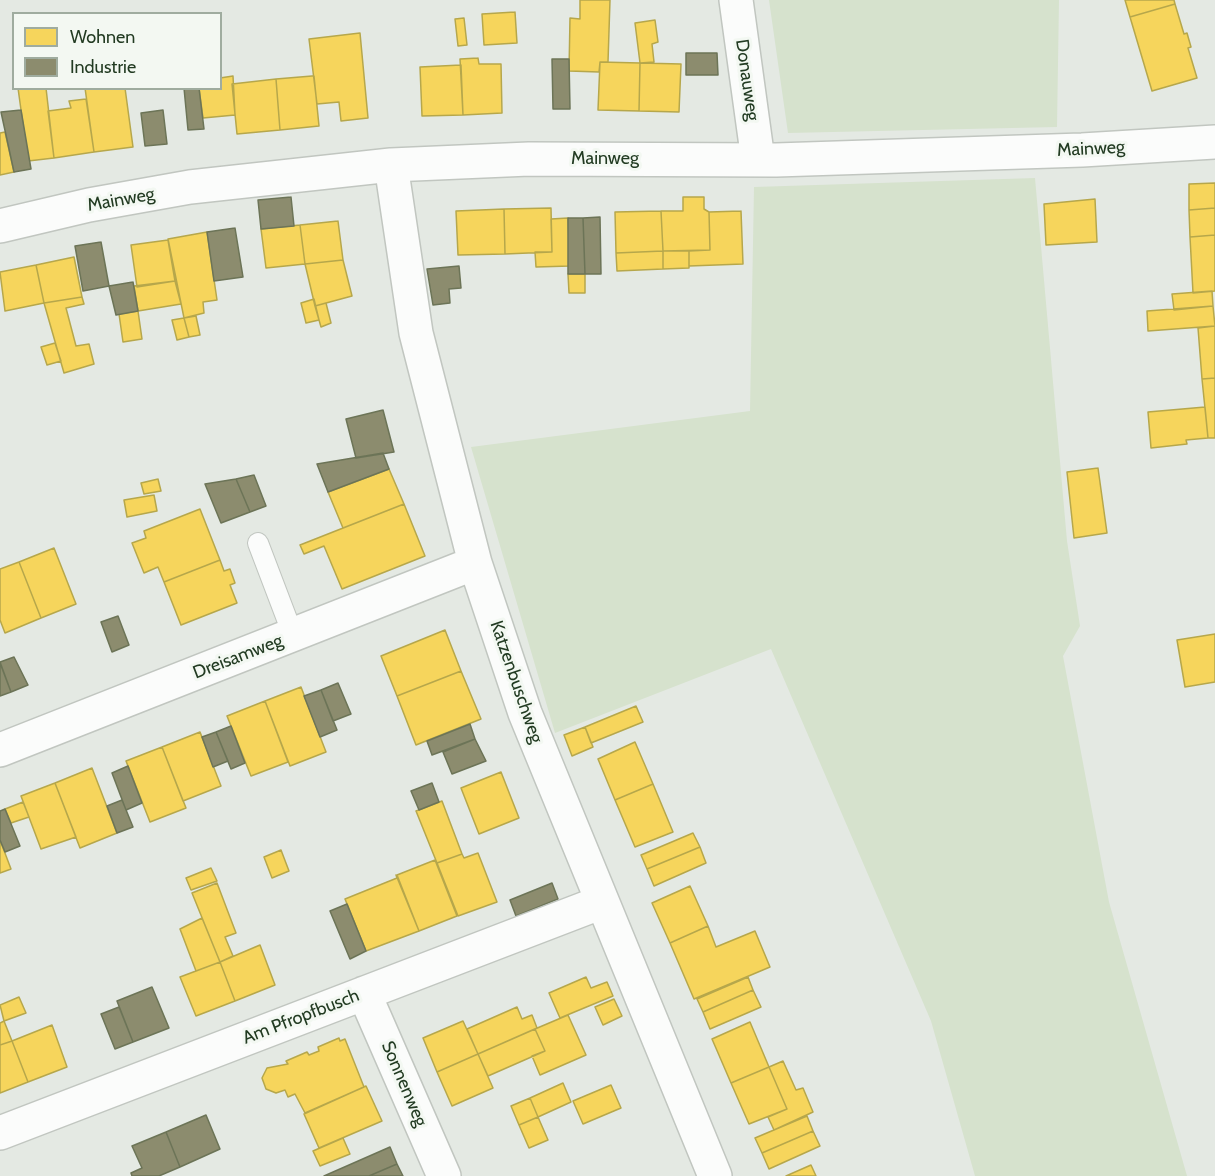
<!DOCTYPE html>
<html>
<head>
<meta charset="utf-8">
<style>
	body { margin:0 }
	#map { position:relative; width:1215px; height:1176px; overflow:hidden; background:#e4e9e3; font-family:Cabin,sans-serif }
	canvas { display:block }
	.legend { position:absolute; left:12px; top:12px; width:210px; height:78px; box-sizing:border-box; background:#f3f8f2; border:2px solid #9fac9f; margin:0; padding:8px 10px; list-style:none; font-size:18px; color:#223b22 }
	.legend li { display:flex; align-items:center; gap:12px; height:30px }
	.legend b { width:30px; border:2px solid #9fac9f }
</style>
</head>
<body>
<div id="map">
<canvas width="1215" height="1176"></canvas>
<ul class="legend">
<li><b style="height:16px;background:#f6d55c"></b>Wohnen</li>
<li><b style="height:16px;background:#8c8c6e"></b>Industrie</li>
</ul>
</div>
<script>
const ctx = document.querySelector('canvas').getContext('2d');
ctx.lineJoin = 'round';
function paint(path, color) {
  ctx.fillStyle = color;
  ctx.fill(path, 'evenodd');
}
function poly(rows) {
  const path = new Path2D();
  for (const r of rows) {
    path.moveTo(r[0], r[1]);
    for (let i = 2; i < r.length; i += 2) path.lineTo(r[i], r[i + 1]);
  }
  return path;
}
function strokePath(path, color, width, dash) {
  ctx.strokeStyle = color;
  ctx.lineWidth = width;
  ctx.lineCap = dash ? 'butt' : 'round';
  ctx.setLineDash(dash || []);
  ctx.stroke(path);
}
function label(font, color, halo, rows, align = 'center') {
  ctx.font = font + ' Cabin,sans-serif';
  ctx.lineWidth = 6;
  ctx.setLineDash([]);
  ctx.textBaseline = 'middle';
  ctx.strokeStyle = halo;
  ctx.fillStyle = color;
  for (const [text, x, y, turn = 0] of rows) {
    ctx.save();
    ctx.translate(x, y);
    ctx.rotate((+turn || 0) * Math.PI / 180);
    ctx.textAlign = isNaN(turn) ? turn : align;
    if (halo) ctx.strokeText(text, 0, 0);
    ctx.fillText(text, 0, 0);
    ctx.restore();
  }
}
const green = poly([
	[769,0,1059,0,1057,127,788,133],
	[1035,178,1067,541,1080,626,1063,656,1109,902,1187,1176,975,1176,931,1021,771,649,555,733,471,447,750,411,754,187]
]);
const homes = poly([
	[580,0,610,0,608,62,600,62,599,72,569,71,570,18,580,19,580,0],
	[1125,0,1174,0,1175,4,1130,17,1125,0],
	[1175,4,1184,34,1187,33,1191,47,1188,48,1197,78,1152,91,1130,17,1175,4],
	[515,12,517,43,484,45,482,14,515,12],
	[464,18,467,45,458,46,455,19,464,18],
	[655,20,658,42,652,44,654,62,640,63,635,23,655,20],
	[360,33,368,118,341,121,339,102,317,104,309,39,360,33],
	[478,58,479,64,501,64,502,113,463,115,460,59,478,58],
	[600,62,640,63,639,111,598,110,600,62],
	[640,63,681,64,679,112,639,111,640,63],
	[461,65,463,115,422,116,420,67,461,65],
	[233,76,235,115,203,118,199,88,220,88,220,78,233,76],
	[312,76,314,76,319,126,280,130,276,79,312,76],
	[276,79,280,130,237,134,232,84,276,79],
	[18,88,46,88,54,158,28,161,18,88],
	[85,88,125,88,133,147,94,152,85,88],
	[86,99,94,152,54,158,48,111,71,108,69,101,86,99],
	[5,132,14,172,0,175,0,133,5,132],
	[1215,183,1215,208,1189,210,1189,184,1215,183],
	[683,197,704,197,704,209,709,212,710,250,663,251,661,211,683,211,683,197],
	[1095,199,1097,242,1046,245,1044,204,1095,199],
	[551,208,552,252,505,254,504,209,551,208],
	[1215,208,1215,235,1190,237,1189,210,1215,208],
	[504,209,505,254,458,255,456,211,504,209],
	[661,211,663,251,616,253,615,212,661,211],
	[741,211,743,264,689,266,689,251,710,250,709,212,741,211],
	[568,218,570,266,536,267,535,252,552,252,551,219,568,218],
	[338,221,343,260,305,264,300,225,338,221],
	[300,225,305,264,266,268,261,229,300,225],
	[207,232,217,300,203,302,204,313,184,318,168,239,207,232],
	[1215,235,1215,291,1193,293,1190,237,1215,235],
	[168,240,175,281,137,287,131,245,168,240],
	[663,251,663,269,617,271,616,253,663,251],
	[663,251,689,251,689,268,663,269,663,251],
	[74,257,82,297,44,303,36,265,74,257],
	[343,260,352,296,315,306,305,264,343,260],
	[36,265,44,303,5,311,0,272,36,265],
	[568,274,585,274,585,293,569,293,568,274],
	[175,281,181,304,138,311,134,286,175,281],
	[1212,291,1213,306,1174,310,1172,294,1212,291],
	[82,297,84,304,66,308,76,346,89,344,94,364,64,373,44,303,82,297],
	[314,299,319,320,306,323,301,303,314,299],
	[326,303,331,323,321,327,315,306,326,303],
	[1213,306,1215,326,1148,331,1147,311,1213,306],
	[138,311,142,339,123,342,119,314,138,311],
	[196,316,200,335,189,337,184,318,196,316],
	[184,318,189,337,177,340,172,320,184,318],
	[1215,326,1215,378,1202,379,1198,328,1215,326],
	[55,343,61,361,47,365,41,347,55,343],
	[1215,378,1215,438,1208,438,1202,379,1215,378],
	[1205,407,1208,438,1186,440,1187,444,1151,448,1148,412,1205,407],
	[1098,468,1107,533,1074,538,1067,472,1098,468],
	[389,469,404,504,343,528,328,492,389,469],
	[158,479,161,491,144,494,141,483,158,479],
	[154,495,157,511,127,517,124,500,154,495],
	[404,504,425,556,342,589,324,546,304,554,300,545,404,504],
	[200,509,220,560,164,582,158,567,144,573,132,543,146,538,144,531,200,509],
	[54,548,76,604,41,618,19,562,54,548],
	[220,560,224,571,230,569,235,583,230,585,237,603,181,625,164,582,220,560],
	[19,562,41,618,5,633,0,620,0,569,19,562],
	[445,630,461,671,397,696,381,656,445,630],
	[1215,634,1215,682,1185,687,1177,640,1215,634],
	[461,671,481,719,416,745,397,696,461,671],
	[301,687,326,752,290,766,265,701,301,687],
	[265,701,288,762,251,776,227,716,265,701],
	[636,706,643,722,591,743,585,727,636,706],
	[585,727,593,747,572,756,564,735,585,727],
	[200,732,221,786,183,801,162,747,200,732],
	[635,742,653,784,615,800,598,759,635,742],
	[162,747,186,808,150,822,126,761,162,747],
	[92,768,117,833,80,848,55,783,92,768],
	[501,772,519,818,479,834,461,788,501,772],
	[55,783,76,837,41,849,21,796,55,783],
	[653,784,673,832,635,847,615,800,653,784],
	[442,801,462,854,437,863,416,811,442,801],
	[23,802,29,817,11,823,5,809,23,802],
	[693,833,700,847,647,869,641,855,693,833],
	[0,840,11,869,0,873,0,840],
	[700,847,706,863,654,886,647,869,700,847],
	[281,850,289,871,272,878,264,857,281,850],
	[478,853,497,902,458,916,437,863,462,854,464,858,478,853],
	[435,860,457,916,419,931,397,875,435,860],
	[211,868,217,881,191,890,186,878,211,868],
	[396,875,419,931,366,951,345,899,397,878,396,875],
	[217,883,236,933,225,937,233,956,220,962,192,893,217,883],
	[690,886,708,926,670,943,652,903,690,886],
	[202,918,220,962,196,971,180,929,202,918],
	[708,926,716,947,755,931,770,967,694,999,670,943,708,926],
	[260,945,275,985,235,1001,220,962,260,945],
	[220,962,235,1001,196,1016,180,977,220,962],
	[586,977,591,988,607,982,613,996,560,1018,549,993,586,977],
	[748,977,753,990,703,1012,697,999,748,977],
	[753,990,761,1007,710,1029,703,1012,753,990],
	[19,997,26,1013,4,1021,0,1005,19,997],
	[614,999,622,1016,603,1025,595,1007,614,999],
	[517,1007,522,1019,532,1015,537,1028,478,1054,467,1029,517,1007],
	[568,1015,586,1055,540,1075,532,1056,545,1051,535,1029,568,1015],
	[4,1021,12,1041,0,1045,0,1023,4,1021],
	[463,1021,478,1054,437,1072,423,1038,463,1021],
	[750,1022,769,1067,731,1083,712,1039,750,1022],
	[52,1025,67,1067,28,1082,12,1041,52,1025],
	[535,1029,545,1051,488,1076,478,1054,535,1029],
	[339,1038,340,1041,345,1039,364,1087,305,1113,295,1094,288,1097,285,1090,276,1093,266,1089,262,1078,267,1068,288,1064,286,1061,307,1052,309,1055,319,1051,318,1047,339,1038],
	[12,1041,28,1082,0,1093,0,1045,12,1041],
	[478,1054,493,1088,452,1106,437,1072,478,1054],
	[783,1061,796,1090,803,1088,813,1112,774,1130,768,1117,787,1109,769,1067,783,1061],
	[769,1067,787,1109,749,1124,731,1083,769,1067],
	[563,1083,571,1102,538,1117,530,1098,563,1083],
	[611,1085,621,1108,583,1124,573,1101,611,1085],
	[366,1086,382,1121,319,1148,304,1114,366,1086],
	[530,1098,538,1117,519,1125,511,1106,530,1098],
	[807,1116,813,1131,762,1153,755,1138,807,1116],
	[538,1117,548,1140,529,1148,519,1125,538,1117],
	[813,1131,820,1146,769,1169,762,1153,813,1131],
	[343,1138,350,1154,320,1166,313,1151,343,1138],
	[811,1165,816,1176,786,1176,811,1165]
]);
const industry = poly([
	[686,53,717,53,718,75,686,75,686,53],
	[552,59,569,59,570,109,553,109,552,59],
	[184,88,199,88,204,129,188,130,184,88],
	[21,110,31,169,14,172,1,112,21,110],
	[163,110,167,144,145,146,141,113,163,110],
	[291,197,294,226,261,229,258,200,291,197],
	[600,217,601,274,585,274,583,218,600,217],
	[568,218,583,218,585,274,568,274,568,218],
	[235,228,243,277,214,281,207,232,235,228],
	[101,242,109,286,83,291,75,246,101,242],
	[459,266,461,288,449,289,450,303,433,305,427,269,459,266],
	[133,282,138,311,116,315,109,286,133,282],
	[383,410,394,452,356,458,346,419,383,410],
	[383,453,389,469,328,492,317,464,383,453],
	[254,475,266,506,250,512,236,479,254,475],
	[236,479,250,512,221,523,205,484,236,479],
	[118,616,129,645,112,652,101,622,118,616],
	[14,657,28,685,11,692,0,662,14,657],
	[0,663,11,692,0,696,0,663],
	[338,683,351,714,333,721,321,690,338,683],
	[321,690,337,730,320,737,304,696,321,690],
	[470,724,475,739,432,755,427,741,470,724],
	[231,726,245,763,231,769,216,732,231,726],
	[216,732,228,761,213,767,202,737,216,732],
	[475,739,486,761,452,774,443,752,475,739],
	[128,766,142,803,126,810,112,773,128,766],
	[432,783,439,802,419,810,411,791,432,783],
	[122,800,133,827,117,833,107,806,122,800],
	[5,809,20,846,5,852,0,840,0,811,5,809],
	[552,883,558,899,516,916,510,900,552,883],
	[347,904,366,951,350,959,330,911,347,904],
	[152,987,169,1028,133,1042,117,1001,152,987],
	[119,1007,133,1042,115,1049,101,1014,119,1007],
	[206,1115,220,1149,180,1167,166,1132,206,1115],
	[166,1132,180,1167,159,1176,132,1176,131,1173,142,1168,132,1146,166,1132],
	[390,1147,397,1164,369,1176,324,1176,390,1147],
	[397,1164,403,1176,369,1176,397,1164]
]);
const service = poly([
	[258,543,293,635]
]);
const minor = poly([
	[736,0,758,160],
	[391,165,416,333,475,563,525,713,715,1176],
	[0,226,89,205,190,187,391,165,529,159,776,160,1082,150,1215,142],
	[0,750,475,563],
	[364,993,444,1176],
	[0,1133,602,902]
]);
const streetNames = [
	["Donauweg",747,80,82],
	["Mainweg",1091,149,-3],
	["Mainweg",605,159],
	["Mainweg",121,200,-10],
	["Dreisamweg",238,657,-21],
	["Katzenbuschweg",516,682,71],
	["Am Pfropfbusch",301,1017,-21],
	["Sonnenweg",404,1084,67]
];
paint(green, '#d6e2cd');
paint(homes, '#f6d55c');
strokePath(homes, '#b6a74b', 1.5);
paint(industry, '#8c8c6e');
strokePath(industry, '#6c7457', 1.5);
strokePath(service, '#c1c6c0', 22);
strokePath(minor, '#c1c6c0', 36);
strokePath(service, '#fbfcfb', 20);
strokePath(minor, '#fbfcfb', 33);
label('18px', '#223b22', '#f3f8f2', streetNames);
</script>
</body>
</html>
